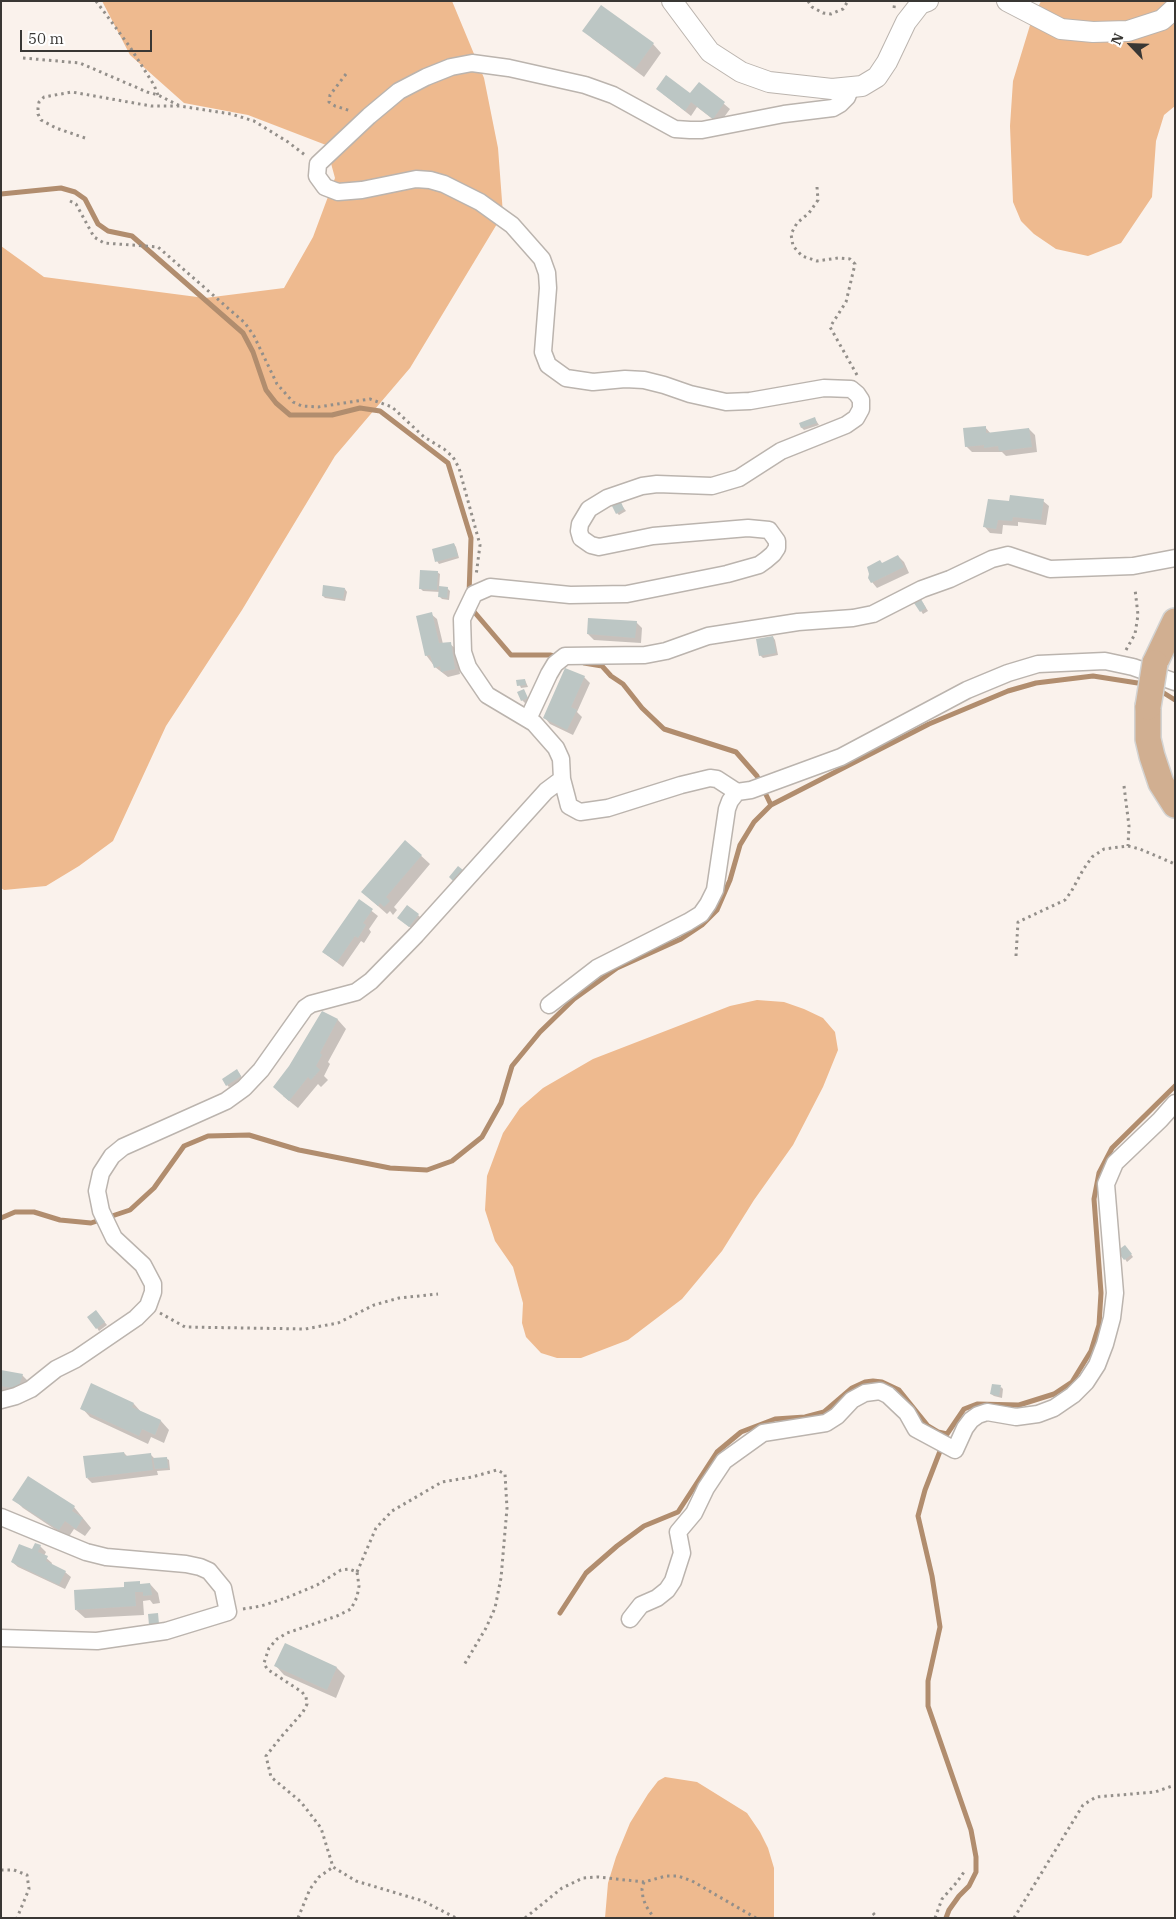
<!DOCTYPE html>
<html>
<head>
<meta charset="utf-8">
<style>
	body { margin:0 }
	#map { position:relative; width:1176px; height:1919px; overflow:hidden; background:#faf2ec; font-family:"IBM Plex Serif",serif }
	canvas { display:block }
	.frame { position:absolute; inset:0; border:2px solid #393734; pointer-events:none }
	.north { position:absolute; left:1106px; top:20px; width:50px; height:50px; -webkit-text-stroke:4px #fff; paint-order:stroke; rotate:294deg; font-size:14px; font-weight:700; line-height:20px; text-align:center; color:#393734 }
	.north::after { content:''; display:block; margin:auto; width:18px; height:22px; background:#393734; clip-path:polygon(50% 0,100% 100%,50% 72%,0 100%) }
	.scale { position:absolute; left:20px; top:30px; width:132px; height:22px; box-sizing:border-box; border:2px solid #393734; border-top:0; padding-left:6px; font-size:15px; line-height:18px; white-space:nowrap; color:#393734; -webkit-text-stroke:4px #fff; paint-order:stroke }
</style>
</head>
<body>
<div id="map">
<canvas width="1176" height="1919"></canvas>
<div class="frame"></div>
<div class="north">N</div>
<div class="scale">50 m</div>
</div>
<script>
const ctx = document.querySelector('canvas').getContext('2d');
ctx.lineJoin = 'round';
function paint(path, color) {
  ctx.fillStyle = color;
  ctx.fill(path, 'evenodd');
}
function poly(rows) {
  const path = new Path2D();
  for (const r of rows) {
    path.moveTo(r[0], r[1]);
    for (let i = 2; i < r.length; i += 2) path.lineTo(r[i], r[i + 1]);
  }
  return path;
}
function strokePath(path, color, width, dash) {
  ctx.strokeStyle = color;
  ctx.lineWidth = width;
  ctx.lineCap = dash ? 'butt' : 'round';
  ctx.setLineDash(dash || []);
  ctx.stroke(path);
}
const forest = poly([
	[102,1,452,1,484,78,498,148,503,214,410,368,335,456,242,610,166,726,113,841,79,866,46,886,4,890,1,888,1,246,44,277,205,298,284,288,313,237,335,178,326,145,248,115,184,103,130,55],
	[1041,1,1175,1,1175,106,1164,115,1156,141,1152,197,1121,243,1088,256,1056,249,1034,234,1021,221,1013,202,1010,126,1013,81,1031,22],
	[757,1000,784,1002,804,1009,823,1018,835,1032,838,1050,823,1087,793,1145,754,1200,722,1251,682,1299,628,1340,581,1358,557,1358,541,1353,526,1337,522,1323,523,1303,513,1267,495,1241,485,1210,487,1176,503,1133,520,1108,543,1088,593,1059,730,1006],
	[665,1777,697,1782,747,1813,760,1832,768,1848,774,1868,774,1918,605,1918,608,1883,616,1857,630,1823,648,1794,658,1781]
]);
const shadow = poly([
	[584,30,653,44,661,53,644,77,593,39],
	[699,83,730,109,719,124,697,107,691,116,663,94,690,95],
	[815,419,819,425,804,430,802,428,801,424],
	[985,427,991,434,1029,429,1035,435,1037,452,1006,456,1002,452,972,452,966,446],
	[1043,501,1049,506,1046,525,1018,522,1018,526,1003,525,1002,534,990,533,985,527,1010,503],
	[620,503,626,511,619,515,617,513],
	[454,544,456,547,459,558,439,564,437,561],
	[898,556,904,562,909,573,877,588,872,582,882,564],
	[437,572,440,574,439,588,447,588,450,591,449,600,442,599,440,597,440,592,423,591,420,588],
	[345,589,347,592,345,601,325,598,323,596],
	[923,603,928,611,923,614,921,611],
	[431,614,437,619,443,644,450,644,456,649,460,674,448,677,435,667,426,655],
	[636,622,642,628,641,643,594,640,588,634],
	[773,637,775,640,778,655,763,658,760,655],
	[584,677,590,683,577,712,582,717,573,735,550,724,545,718],
	[525,680,528,687,521,688,518,681],
	[523,690,529,701,525,703,522,700],
	[405,841,430,864,394,907,397,910,393,915,390,911,387,914,362,892],
	[359,901,378,916,369,929,371,932,364,943,361,941,343,967,323,952],
	[418,915,420,917,412,929,401,920],
	[323,1012,338,1020,346,1029,328,1062,330,1064,324,1076,328,1080,321,1087,318,1084,298,1108,283,1096],
	[239,1073,243,1079,229,1087,227,1085],
	[1127,1249,1133,1257,1127,1262,1125,1259],
	[98,1314,107,1325,99,1331,97,1328],
	[1,1371,22,1375,28,1381,23,1394,1,1390],
	[1001,1387,1003,1389,1002,1398,994,1396,991,1394],
	[134,1404,142,1413,161,1421,169,1430,164,1443,151,1437,148,1444,90,1417,82,1408],
	[124,1453,128,1457,150,1454,155,1459,166,1458,169,1460,170,1470,157,1471,158,1475,92,1483,87,1478],
	[14,1499,74,1507,91,1528,85,1536,74,1529,68,1538,23,1508],
	[40,1546,46,1552,44,1556,52,1563,51,1566,65,1572,71,1577,65,1589,18,1567,12,1562],
	[139,1582,141,1585,150,1584,158,1593,160,1603,153,1604,150,1600,143,1601,144,1615,85,1618,76,1610],
	[276,1666,337,1668,345,1676,336,1698,284,1675]
]);
const stream = poly([
	[1,194,61,188,75,192,85,199,98,224,108,231,132,236,243,333,253,352,266,390,276,403,290,415,332,415,360,408,380,411,448,463,471,538,469,594],
	[470,607,511,655,550,655,559,657],
	[584,663,602,666,611,676,623,684,642,708,664,729,736,752,757,776,771,805],
	[1159,690,1175,700],
	[1,1218,15,1212,34,1212,60,1220,91,1223,130,1210,154,1188,184,1146,208,1136,249,1135,299,1150,390,1168,427,1170,452,1161,482,1137,501,1103,512,1066,540,1032,574,999,617,968,681,939,702,925,717,910,730,880,740,845,754,822,771,805,929,724,1008,691,1036,683,1093,676,1144,684],
	[942,1446,925,1490,918,1516,932,1576,940,1627,928,1681,928,1706,971,1830,976,1857,976,1872,969,1886,959,1896,949,1910,946,1918],
	[560,1613,586,1573,617,1546,644,1526,678,1512,717,1452,741,1432,775,1419,805,1417,824,1412,852,1388,865,1382,873,1381,882,1382,899,1390,928,1426,938,1432,947,1434,964,1409,977,1404,1019,1405,1054,1394,1072,1382,1091,1351,1099,1325,1101,1293,1094,1199,1099,1173,1112,1148,1175,1086]
]);
const building = poly([
	[601,5,654,43,635,69,582,31],
	[666,75,690,93,699,82,725,102,713,119,691,102,685,111,656,89],
	[815,417,817,423,801,428,799,423],
	[986,426,986,433,1029,428,1032,447,999,451,998,446,984,448,984,445,965,447,963,428],
	[1010,495,1044,499,1041,520,1013,517,1012,521,998,520,996,529,983,527,988,499,1009,501],
	[621,502,624,509,616,514,612,506],
	[454,543,458,556,435,562,432,549],
	[898,555,904,567,871,583,868,578,869,574,867,567,880,560,882,563],
	[420,570,438,571,437,590,419,589],
	[323,585,345,588,343,599,322,596],
	[439,586,448,587,447,598,438,597],
	[921,599,926,608,920,612,914,603],
	[432,612,439,643,451,642,455,669,441,672,440,666,434,668,430,655,425,656,416,616],
	[588,618,637,621,635,638,587,634],
	[773,636,776,653,759,656,756,639],
	[565,668,585,676,571,707,577,710,567,730,543,718],
	[525,679,526,685,517,686,516,680],
	[524,689,528,698,521,701,517,692],
	[405,840,422,855,386,897,390,901,384,907,380,903,378,906,361,892],
	[458,866,463,870,453,881,449,877],
	[359,899,373,909,363,923,366,925,358,938,355,936,337,962,322,952],
	[407,905,419,914,409,927,397,918],
	[322,1011,338,1019,320,1053,322,1055,316,1066,320,1070,311,1080,308,1077,289,1101,273,1087,289,1066],
	[237,1069,241,1076,226,1086,222,1079],
	[1125,1245,1132,1254,1124,1260,1117,1251],
	[96,1310,105,1322,96,1329,87,1317],
	[1,1370,23,1374,18,1389,1,1386],
	[91,1383,134,1403,132,1407,161,1420,155,1435,142,1429,139,1436,80,1409],
	[992,1384,1001,1385,999,1396,990,1394],
	[124,1452,125,1456,151,1453,153,1470,86,1478,83,1456],
	[167,1457,168,1468,155,1469,153,1458],
	[28,1476,75,1506,72,1511,83,1518,76,1529,65,1521,59,1530,12,1500],
	[35,1543,41,1545,38,1552,48,1556,46,1561,66,1571,59,1585,11,1562,19,1544,32,1549],
	[140,1581,140,1584,150,1583,152,1595,143,1596,143,1592,135,1592,136,1606,75,1610,74,1590,124,1587,124,1582],
	[158,1613,159,1624,149,1625,148,1614],
	[285,1643,337,1667,327,1690,274,1666]
]);
const path = poly([
	[96,1,130,47,154,85,158,95],
	[808,1,812,7,823,13,831,14,843,9,848,1],
	[894,8,895,1],
	[23,58,80,63,147,92,158,95,180,106],
	[346,74,330,95,329,102,335,106,351,111],
	[85,138,56,128,41,120,38,114,38,108,39,102,44,97,72,92,151,106,180,106,231,114,254,121,288,142,305,155],
	[817,187,818,200,809,213,797,223,791,234,793,246,802,256,817,261,838,258,850,259,855,264,846,302,830,327,857,375],
	[70,201,76,204,94,237,104,243,158,247,245,323,254,336,277,384,293,402,302,406,318,407,370,399,392,407,424,437,444,449,453,457,459,468,480,545,476,576],
	[1126,650,1135,634,1138,615,1135,589],
	[1124,786,1129,826,1128,846],
	[1016,956,1018,922,1065,900,1071,892,1083,870,1092,857,1104,849,1128,846,1140,849,1175,864],
	[160,1313,185,1327,305,1329,338,1323,374,1305,399,1298,438,1294],
	[357,1572,376,1528,392,1511,442,1482,472,1477,497,1470,505,1474,507,1508,501,1578,495,1608,486,1628,464,1665],
	[243,1609,261,1606,286,1598,317,1585,341,1570,349,1569,357,1572,359,1586,357,1597,351,1609,337,1616,287,1633,277,1639,269,1648,264,1663,267,1669,302,1692,306,1697,307,1704,303,1712,281,1737,266,1756,271,1777,301,1802,321,1828,333,1867,356,1881,423,1901,456,1918],
	[1,1870,14,1870,27,1875,29,1889,17,1918],
	[644,1882,642,1889,643,1898,646,1906,654,1918],
	[873,1913,877,1918],
	[298,1918,310,1889,319,1877,333,1867],
	[525,1918,562,1888,583,1878,598,1877,644,1882,666,1876,678,1876,692,1881,756,1918],
	[935,1918,942,1899,957,1882,964,1872],
	[1014,1918,1083,1805,1096,1797,1155,1792,1175,1785]
]);
const minor = poly([
	[851,87,847,97,840,104,833,108,784,114,702,130,690,130,675,129,613,95,585,85,509,68,472,63,451,67,426,77,399,91,369,116,318,164,317,176,325,187,338,192,362,190,416,179,430,180,444,184,480,202,512,225,542,259,547,273,548,288,543,352,548,365,566,378,593,382,625,379,644,380,664,385,690,394,726,402,750,401,824,388,851,389,857,394,861,400,861,409,856,418,846,425,781,451,739,478,712,486,657,484,642,486,607,498,589,509,580,524,579,531,581,538,591,545,599,547,653,536,748,528,769,530,777,541,777,548,773,554,766,560,759,565,727,574,627,594,570,595,490,587,474,594,462,619,463,652,468,667,487,695,534,723,556,748,561,759,562,779,567,798,569,806,580,812,608,808,681,785,710,778,717,779,737,792,751,790,841,757,967,690,1008,673,1038,664,1105,661,1133,667,1175,682],
	[528,719,549,674,555,664,565,656,645,655,666,651,708,636,798,622,853,618,873,614,922,589,950,579,992,559,1008,555,1050,569,1133,566,1175,558],
	[549,1005,597,968,688,922,701,914,708,904,715,890,727,809,730,801,737,792],
	[1,1400,16,1396,31,1389,56,1369,76,1359,136,1318,148,1306,153,1292,153,1284,143,1265,114,1238,101,1211,97,1191,101,1173,112,1156,123,1147,226,1101,244,1088,261,1070,305,1008,311,1004,356,992,371,981,416,935,546,791,562,779],
	[1,1517,86,1552,106,1557,186,1564,200,1567,209,1571,223,1588,228,1612,166,1631,97,1641,1,1638],
	[630,1619,641,1605,657,1598,667,1590,673,1581,682,1553,678,1532,694,1513,706,1488,724,1461,763,1433,826,1423,837,1416,852,1400,865,1393,880,1391,888,1395,907,1413,916,1429,955,1450,965,1428,971,1420,978,1415,987,1412,1016,1417,1038,1414,1054,1408,1073,1395,1086,1382,1097,1365,1105,1344,1112,1318,1115,1293,1106,1184,1115,1163,1160,1120,1175,1103]
]);
const tertiary = poly([
	[672,1,710,52,741,72,769,82,832,89,862,86,877,77,887,62,906,22,920,4,928,1],
	[1007,1,1061,29,1093,32,1128,31,1162,20,1175,8]
]);
const primary = poly([
	[1155,663,1175,621],
	[1148,707,1148,739,1152,756,1161,783,1175,805]
]);
const primaryBridge = poly([
	[1148,707,1155,663]
]);
paint(forest, '#eeba8f');
paint(shadow, '#0003');
strokePath(stream, '#b18d6e', 5);
paint(building, '#bcc6c4');
strokePath(minor, '#bbb4ae', 19);
strokePath(tertiary, '#bbb4ae', 22);
strokePath(primary, '#d3d3d2', 28);
strokePath(path, '#938f8a', 3, [2.5, 4]);
strokePath(minor, '#fff', 16);
strokePath(tertiary, '#fff', 20);
strokePath(primary, '#d1af91', 25);
strokePath(primaryBridge, '#d3d3d2', 28, []);
strokePath(primaryBridge, '#d1af91', 25);
</script>
</body>
</html>
